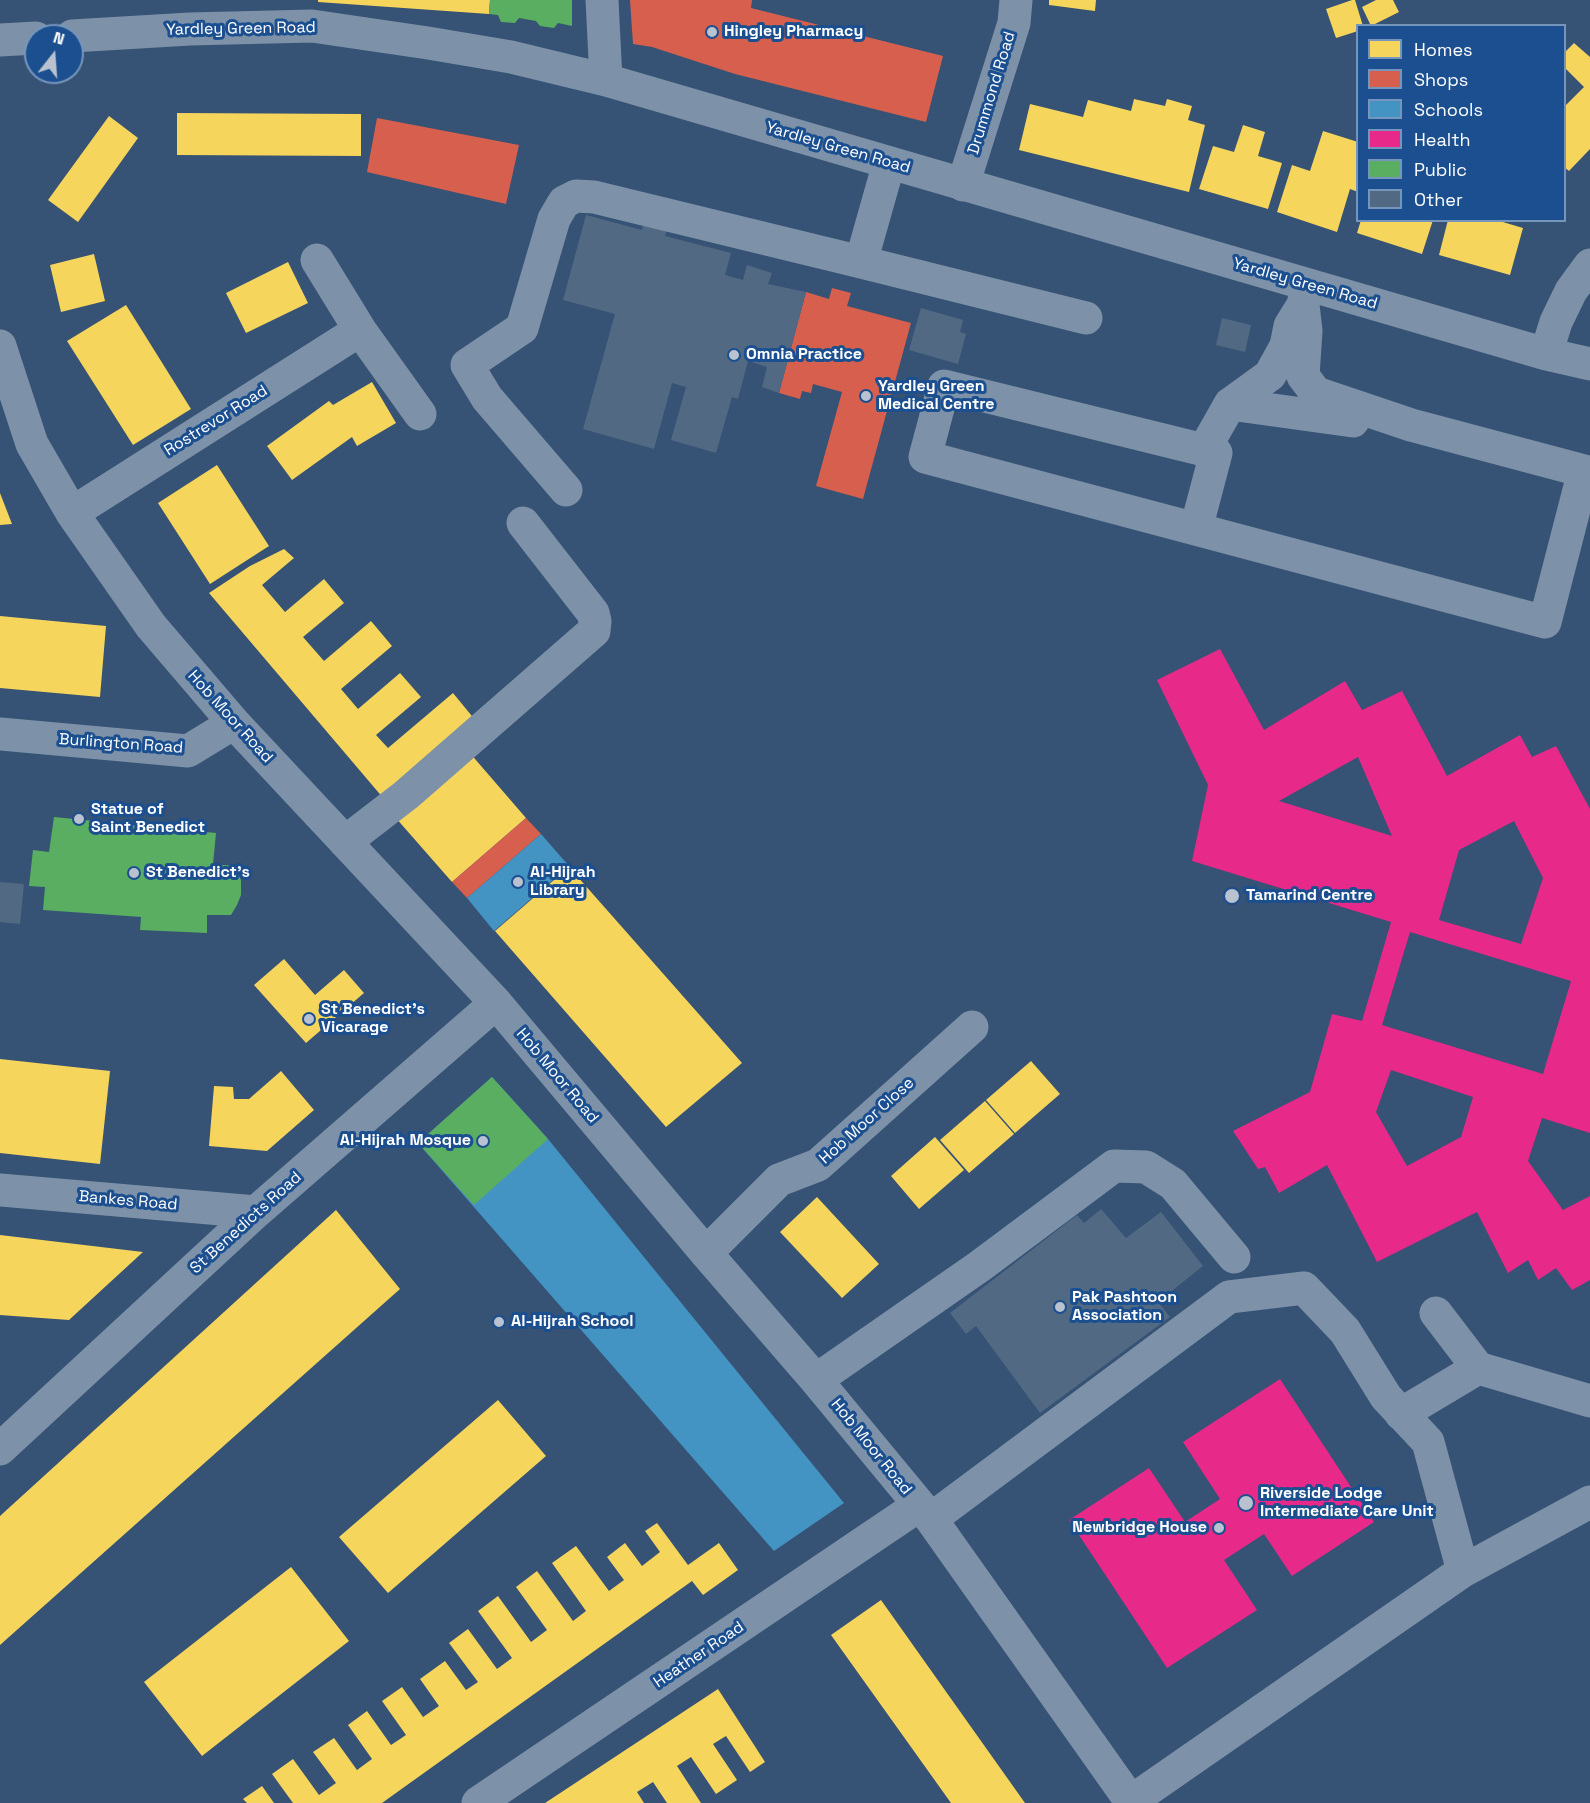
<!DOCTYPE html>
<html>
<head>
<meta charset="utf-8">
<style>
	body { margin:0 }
	#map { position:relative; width:1590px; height:1803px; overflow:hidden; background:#365274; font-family:"Space Grotesk",sans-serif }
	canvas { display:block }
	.legend { position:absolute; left:1356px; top:24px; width:210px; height:198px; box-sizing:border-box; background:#1b4f8f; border:2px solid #7695bc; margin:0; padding:8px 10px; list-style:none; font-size:18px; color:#fff }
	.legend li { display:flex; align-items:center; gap:12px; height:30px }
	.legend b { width:30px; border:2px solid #7695bc }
	.north { position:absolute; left:24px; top:24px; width:60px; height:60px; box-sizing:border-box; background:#1b4f8f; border:2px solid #7695bc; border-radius:50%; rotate:17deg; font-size:16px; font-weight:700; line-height:24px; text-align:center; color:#fff }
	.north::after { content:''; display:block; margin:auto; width:21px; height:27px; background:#b9c2ce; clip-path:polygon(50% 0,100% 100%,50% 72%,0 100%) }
</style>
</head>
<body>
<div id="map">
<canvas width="1590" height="1803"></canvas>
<ul class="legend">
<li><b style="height:16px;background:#f6d55c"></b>Homes</li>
<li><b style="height:16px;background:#d6604d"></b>Shops</li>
<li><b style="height:16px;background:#4393c3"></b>Schools</li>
<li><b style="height:16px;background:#e7298a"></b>Health</li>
<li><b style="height:16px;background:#5aae61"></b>Public</li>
<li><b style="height:16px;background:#526984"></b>Other</li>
</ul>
<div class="north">N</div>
</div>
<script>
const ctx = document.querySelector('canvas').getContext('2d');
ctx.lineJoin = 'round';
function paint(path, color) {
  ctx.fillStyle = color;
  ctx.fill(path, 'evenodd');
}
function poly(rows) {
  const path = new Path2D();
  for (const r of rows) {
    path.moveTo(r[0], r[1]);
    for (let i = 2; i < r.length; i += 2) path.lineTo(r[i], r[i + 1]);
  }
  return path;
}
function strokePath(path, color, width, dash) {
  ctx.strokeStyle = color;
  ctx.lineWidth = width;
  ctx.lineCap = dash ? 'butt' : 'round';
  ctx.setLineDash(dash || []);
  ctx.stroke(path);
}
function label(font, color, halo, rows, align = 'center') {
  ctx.font = font + ' "Space Grotesk",sans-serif';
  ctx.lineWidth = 6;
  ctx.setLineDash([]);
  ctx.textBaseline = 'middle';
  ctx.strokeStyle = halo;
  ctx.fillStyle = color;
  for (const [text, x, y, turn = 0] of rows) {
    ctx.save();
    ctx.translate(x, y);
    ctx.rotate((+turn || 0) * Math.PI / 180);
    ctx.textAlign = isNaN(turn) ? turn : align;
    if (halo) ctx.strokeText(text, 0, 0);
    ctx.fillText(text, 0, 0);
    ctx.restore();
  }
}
const homes = poly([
	[318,0,490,0,489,14,318,2],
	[1049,0,1096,0,1095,11,1049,5],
	[1352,0,1355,0,1363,26,1358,26,1358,31,1336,38,1326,9],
	[1376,0,1393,0,1399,12,1371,26,1362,7],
	[1574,43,1590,57,1590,149,1569,171,1564,167,1564,107,1584,87,1564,67,1564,53],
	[1134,99,1165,106,1167,99,1192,106,1188,120,1205,125,1189,192,1019,150,1030,104,1083,117,1088,100,1131,111],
	[177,113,361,114,361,156,177,155],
	[109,116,138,138,78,222,48,200],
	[1243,125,1265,132,1258,156,1282,163,1268,209,1199,189,1213,146,1234,152],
	[1323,131,1358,142,1358,192,1350,189,1337,232,1277,212,1292,165,1310,171],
	[1361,220,1433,220,1422,254,1357,233],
	[1448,220,1496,220,1523,228,1510,275,1439,255],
	[94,254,105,301,61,312,50,265],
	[288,262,308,303,246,333,226,293],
	[126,305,191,409,133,445,67,341],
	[372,382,396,423,357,446,352,437,292,480,267,446,329,401,333,405],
	[217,465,269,546,210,584,158,503],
	[0,493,12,524,0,525],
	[284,549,294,558,262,585,285,612,324,579,344,603,303,637,324,661,371,621,392,646,341,689,358,709,400,673,421,697,376,735,388,748,453,693,476,721,384,799,209,593,250,566],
	[0,616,106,626,100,697,0,688],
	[469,752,526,818,452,882,395,817],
	[569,867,742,1063,666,1127,495,931],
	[284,959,315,995,344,970,364,993,306,1043,254,985],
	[0,1059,110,1071,100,1164,0,1153],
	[1031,1061,1060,1094,1015,1133,986,1100],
	[281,1071,314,1110,267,1151,209,1146,214,1086,233,1087,234,1099,249,1099],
	[985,1101,1014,1134,969,1173,940,1140],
	[935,1137,964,1170,919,1209,891,1176],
	[817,1197,879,1264,842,1298,780,1232],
	[336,1210,400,1289,0,1645,0,1516],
	[0,1235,143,1252,69,1320,0,1315],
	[498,1400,546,1456,388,1593,339,1537],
	[657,1523,688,1565,719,1543,738,1570,703,1595,692,1581,382,1803,293,1803,272,1774,293,1759,319,1795,336,1783,313,1752,334,1738,357,1770,372,1759,348,1725,367,1711,391,1745,406,1735,382,1701,402,1687,423,1717,439,1706,420,1679,445,1661,466,1690,478,1682,449,1643,468,1629,497,1669,512,1658,478,1611,498,1596,531,1642,547,1630,516,1587,537,1571,573,1621,586,1611,552,1563,576,1546,609,1591,624,1580,607,1557,625,1543,642,1566,660,1552,645,1531],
	[291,1567,349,1641,202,1756,144,1682],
	[881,1600,1025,1803,951,1803,831,1635],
	[718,1689,765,1762,750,1772,726,1736,713,1744,737,1780,716,1794,691,1757,677,1766,701,1803,667,1803,653,1782,637,1792,644,1803,545,1803],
	[262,1786,274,1803,247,1803,243,1799]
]);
const shops = poly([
	[630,0,752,0,751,8,943,56,926,122,735,74,652,47,633,44],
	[377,118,519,145,506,204,367,172],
	[832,288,851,293,847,306,911,323,863,499,816,486,842,392,813,384,811,393,802,391,800,399,779,393,806,292,829,299],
	[526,818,541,834,467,898,452,882]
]);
const schools = poly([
	[541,834,569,866,494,931,467,898],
	[492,1077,548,1139,844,1503,774,1551,418,1143]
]);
const health = poly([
	[1220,649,1264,730,1345,681,1362,710,1402,691,1447,776,1520,735,1532,757,1556,746,1590,809,1590,1133,1542,1118,1528,1161,1563,1210,1590,1196,1590,1280,1572,1290,1556,1268,1538,1280,1528,1260,1508,1273,1477,1212,1377,1262,1327,1165,1279,1193,1265,1167,1258,1169,1233,1131,1310,1092,1332,1014,1362,1021,1391,922,1192,861,1208,785,1157,680],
	[1358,757,1392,836,1279,801],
	[1514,821,1543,878,1521,944,1439,920,1459,850],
	[1410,932,1571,981,1543,1074,1382,1025],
	[1391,1070,1473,1097,1461,1137,1407,1166,1376,1112],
	[1280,1379,1374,1522,1292,1576,1264,1534,1224,1560,1257,1610,1167,1668,1069,1520,1149,1468,1185,1522,1220,1499,1183,1442]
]);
const public = poly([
	[490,0,572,0,572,26,558,23,554,28,540,26,536,21,519,18,515,23,501,22,498,15,489,14],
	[54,817,216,833,213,864,234,866,241,880,241,895,237,905,231,915,207,915,207,933,140,930,141,917,43,910,45,887,29,886,33,850,49,852],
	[492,1077,548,1139,474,1205,418,1143]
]);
const building = poly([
	[586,215,642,230,643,224,667,230,665,236,731,253,725,275,743,280,747,265,772,273,768,284,806,292,779,393,762,387,767,367,748,361,738,399,732,397,716,453,671,440,686,387,672,383,654,449,583,429,615,314,563,300],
	[921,308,963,320,960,332,966,334,958,364,909,350],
	[1222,318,1251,325,1245,352,1216,345],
	[0,882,24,884,20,924,0,922],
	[1101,1209,1126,1238,1161,1212,1203,1266,1158,1302,1170,1317,1040,1413,976,1326,966,1334,950,1313,1077,1215,1084,1223]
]);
const minor = poly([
	[602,0,606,80],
	[72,36,190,29,312,26,428,43,511,57,606,80,1546,354,1590,364],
	[0,40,36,38],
	[889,163,861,262,1086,318],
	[963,185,1014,23,1016,0],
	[317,260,360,330,420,414],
	[1303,305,1306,331,1303,376,1316,393,1411,425,1584,471,1545,622,925,457,944,386,1204,450,1230,404,1270,375,1286,346,1290,326,1303,305,1307,285],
	[0,346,32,444,72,513,151,626,234,723,496,1003,706,1253,816,1380,931,1519,1132,1803],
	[1546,354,1556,322,1571,291,1590,265],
	[1230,404,1353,421],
	[566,490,487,398,467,365,522,328,554,219,564,202,576,196,594,197,861,262],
	[72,513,360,330],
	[1196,529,1216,453],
	[0,734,188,751,234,723],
	[345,842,406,795,594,631,595,621,593,613,523,523],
	[0,1190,256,1212],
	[706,1253,779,1180,818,1165,972,1027],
	[1436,1313,1478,1368],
	[816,1380,980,1266,1114,1166,1146,1167,1173,1184,1234,1257],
	[1401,1414,1478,1368,1590,1401],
	[0,1449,256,1212,496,1003],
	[931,1519,1229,1297,1304,1288,1345,1331,1386,1397,1428,1442,1463,1571],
	[1130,1802,1463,1571,1590,1502],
	[478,1803,918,1506]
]);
const markers = [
	[712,32,6,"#b9c2ce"],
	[734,355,6,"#b9c2ce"],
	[866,396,6,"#b9c2ce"],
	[79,819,6,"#b9c2ce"],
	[134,873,6,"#b9c2ce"],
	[518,882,6,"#b9c2ce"],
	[1232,896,8,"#b9c2ce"],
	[309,1019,6,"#b9c2ce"],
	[483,1141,6,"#b9c2ce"],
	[1060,1307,6,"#b9c2ce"],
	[499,1322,6,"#b9c2ce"],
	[1246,1503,8,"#b9c2ce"],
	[1219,1528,6,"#b9c2ce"]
];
const streetNames = [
	["Yardley Green Road",241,29,-1],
	["Drummond Road",992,93,-73],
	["Yardley Green Road",838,148,16],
	["Yardley Green Road",1305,284,16],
	["Rostrevor Road",216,421,-32],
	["Hob Moor Road",230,717,48],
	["Burlington Road",121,744,4],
	["Hob Moor Road",557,1076,50],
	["Hob Moor Close",867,1121,-42],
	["Bankes Road",128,1201,5],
	["St Benedicts Road",246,1223,-42],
	["Hob Moor Road",871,1447,51],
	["Heather Road",699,1655,-34]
];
const poiNames = [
	["Hingley Pharmacy",724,32],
	["Omnia Practice",746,355],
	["Yardley Green",878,387],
	["Medical Centre",878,405],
	["Statue of",91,810],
	["Saint Benedict",91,828],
	["St Benedict's",146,873],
	["Al-Hijrah",530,873],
	["Library",530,891],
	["Tamarind Centre",1246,896],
	["St Benedict's",321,1010],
	["Vicarage",321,1028],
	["Al-Hijrah Mosque",471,1141,"right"],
	["Pak Pashtoon",1072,1298],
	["Association",1072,1316],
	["Al-Hijrah School",511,1322],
	["Riverside Lodge",1260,1494],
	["Intermediate Care Unit",1260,1512],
	["Newbridge House",1207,1528,"right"]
];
paint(homes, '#f6d55c');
paint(shops, '#d6604d');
paint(schools, '#4393c3');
paint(health, '#e7298a');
paint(public, '#5aae61');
paint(building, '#526984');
strokePath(minor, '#7d92a8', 33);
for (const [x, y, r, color] of markers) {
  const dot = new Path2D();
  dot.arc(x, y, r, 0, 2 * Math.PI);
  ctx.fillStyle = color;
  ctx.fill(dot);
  strokePath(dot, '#1b4f8f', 2);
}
label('16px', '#fff', '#1b4f8f', streetNames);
label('bold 16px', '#fff', '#1b4f8f', poiNames, 'left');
</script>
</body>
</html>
